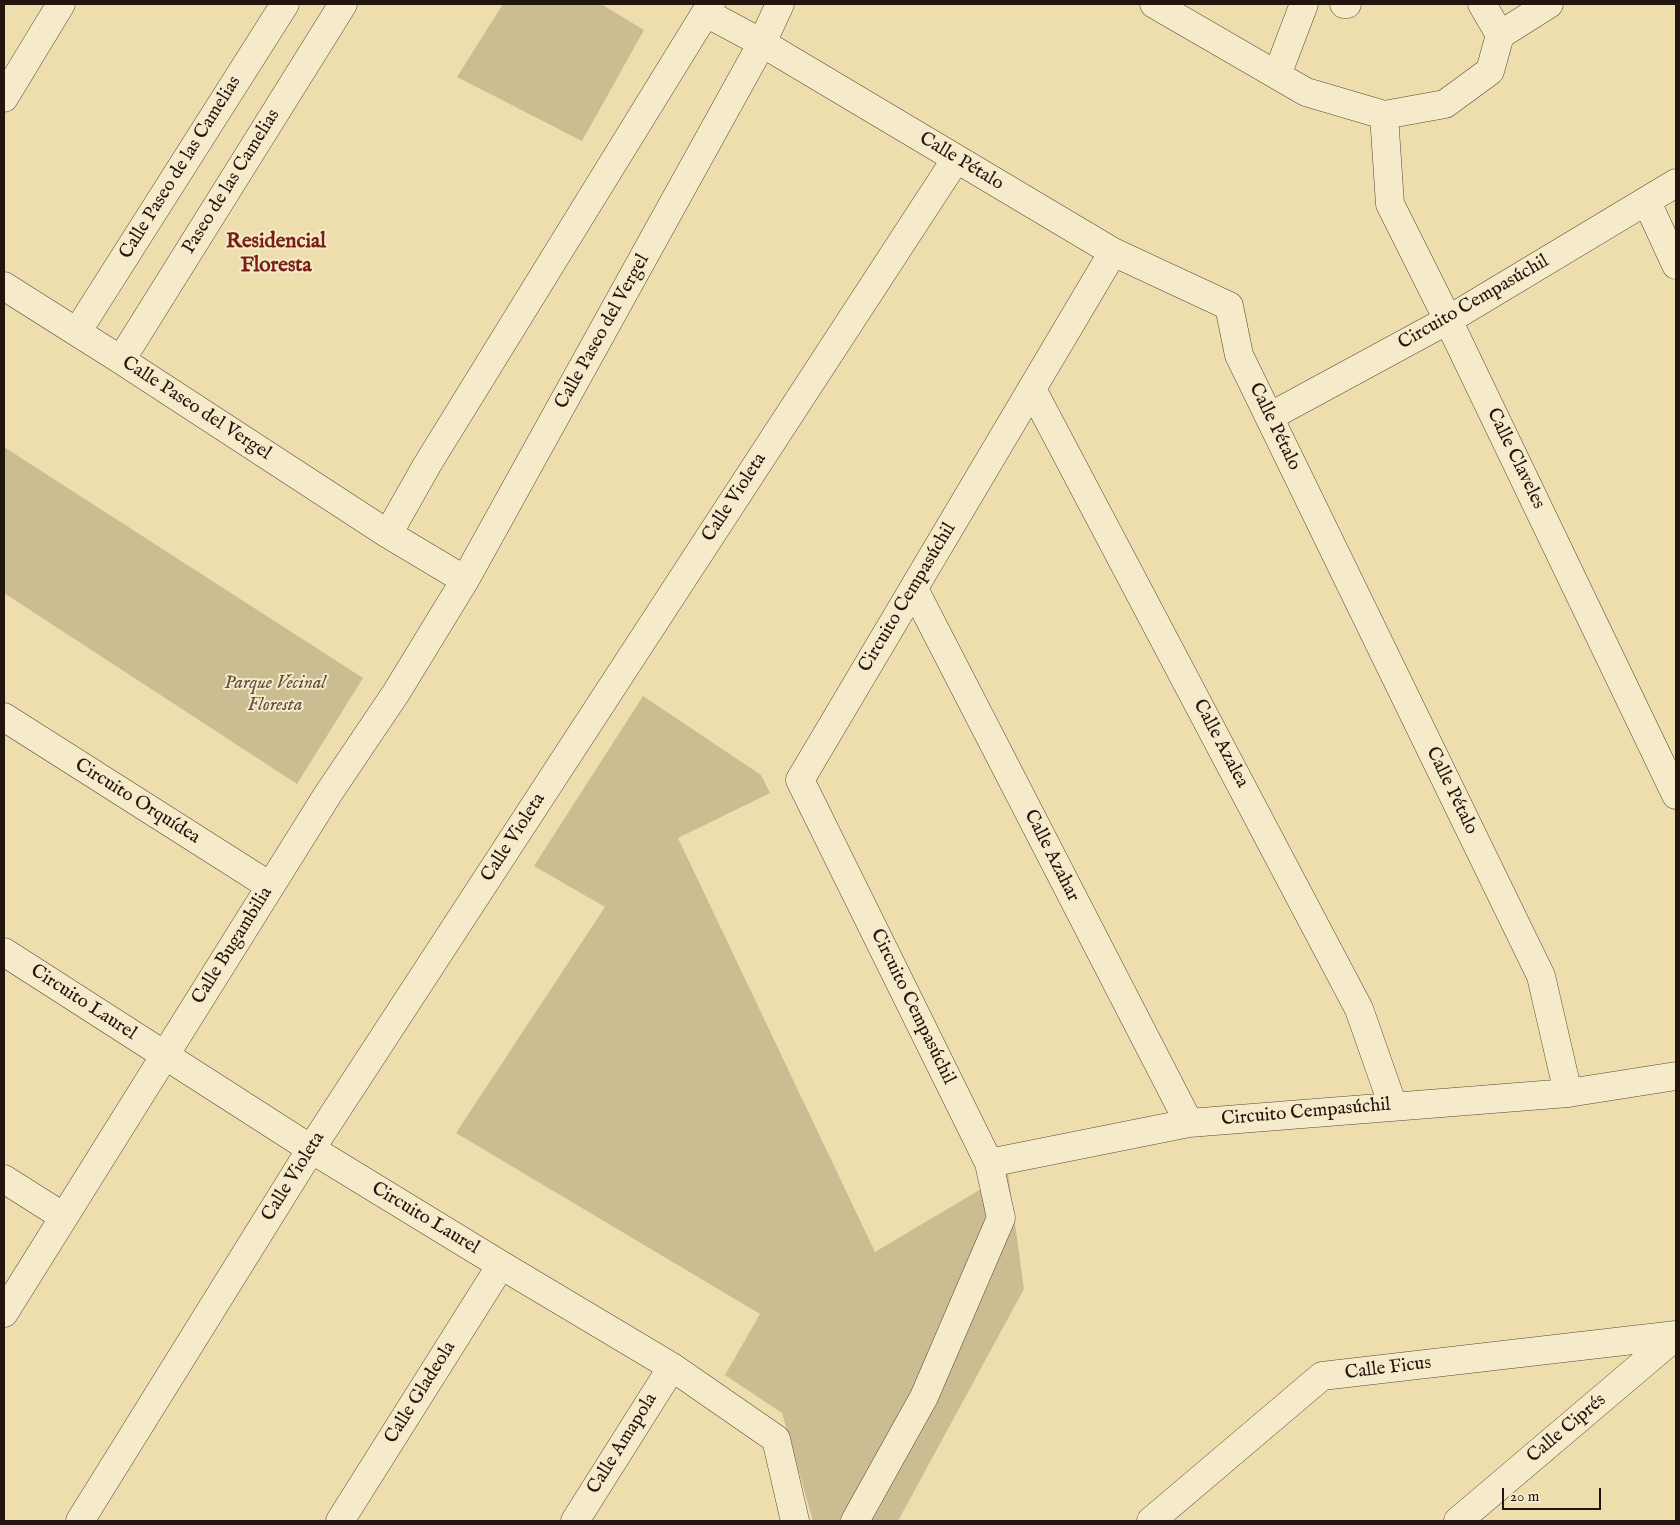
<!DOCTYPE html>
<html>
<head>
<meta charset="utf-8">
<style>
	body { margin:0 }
	#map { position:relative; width:1680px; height:1525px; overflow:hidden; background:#efdead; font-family:"IM FELL English",serif }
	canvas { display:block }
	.frame { position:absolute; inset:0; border:5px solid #23150e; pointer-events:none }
	.scale { position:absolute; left:1502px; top:1488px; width:99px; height:22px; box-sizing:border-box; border:2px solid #23150e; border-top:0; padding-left:6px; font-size:15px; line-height:18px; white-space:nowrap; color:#23150e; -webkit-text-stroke:4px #f5eaca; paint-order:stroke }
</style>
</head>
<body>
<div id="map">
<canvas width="1680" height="1525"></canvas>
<div class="frame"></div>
<div class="scale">20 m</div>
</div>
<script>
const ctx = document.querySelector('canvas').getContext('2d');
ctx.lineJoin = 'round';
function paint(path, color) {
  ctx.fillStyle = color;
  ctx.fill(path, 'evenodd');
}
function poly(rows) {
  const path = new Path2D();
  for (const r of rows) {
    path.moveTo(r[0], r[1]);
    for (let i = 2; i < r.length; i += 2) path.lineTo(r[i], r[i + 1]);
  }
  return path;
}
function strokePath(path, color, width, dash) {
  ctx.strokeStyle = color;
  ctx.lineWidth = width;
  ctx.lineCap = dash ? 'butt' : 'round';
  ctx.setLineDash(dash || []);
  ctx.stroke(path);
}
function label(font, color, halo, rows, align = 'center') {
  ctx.font = font + ' "IM FELL English",serif';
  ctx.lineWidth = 4;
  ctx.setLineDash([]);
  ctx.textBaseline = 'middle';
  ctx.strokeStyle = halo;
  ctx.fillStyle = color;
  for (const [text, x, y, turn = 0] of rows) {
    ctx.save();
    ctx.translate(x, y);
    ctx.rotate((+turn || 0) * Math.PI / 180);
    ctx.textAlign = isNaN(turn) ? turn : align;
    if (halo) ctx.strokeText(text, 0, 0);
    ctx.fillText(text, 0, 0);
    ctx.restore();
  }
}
const green = poly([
	[503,4,601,4,644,30,582,141,457,77],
	[4,447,363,678,297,784,4,593],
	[643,696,761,775,770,793,678,838,875,1252,1008,1173,1024,1289,898,1521,813,1521,782,1413,725,1375,760,1314,456,1133,605,907,534,866]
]);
const minor = poly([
	[1154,4,1306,92,1384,115,1445,104,1490,71,1500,35,1549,4],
	[1344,4,1347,4],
	[1482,4,1500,35],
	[706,13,762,43,1113,252,1229,306,1239,355,1541,976,1568,1093],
	[1277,75,1304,4],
	[4,98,61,4],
	[1384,115,1390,204,1448,320,1676,795],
	[1647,202,1676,265],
	[4,286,121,360,388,534,465,580],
	[77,332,285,4],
	[121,360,343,4],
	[1032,389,1359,1009,1393,1106],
	[1269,417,1448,320,1676,183],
	[388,534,427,465,711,4],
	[914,589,1189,1123],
	[4,717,270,886],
	[4,952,311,1149,501,1265,672,1367,776,1439,795,1521],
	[989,1163,1189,1123,1568,1093,1676,1076],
	[4,1179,64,1217],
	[4,1313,328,794,396,693,465,580,762,43,780,4],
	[80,1521,311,1149,956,159],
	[340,1521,501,1265],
	[575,1521,672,1367],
	[855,1521,924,1397,1001,1218,989,1163,800,780,1113,252],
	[1151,1521,1322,1376,1676,1335],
	[1458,1521,1676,1336]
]);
const streetNames = [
	["Calle Pétalo",961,162,31],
	["Calle Paseo de las Camelias",181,168,-58],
	["Paseo de las Camelias",232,182,-58],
	["Circuito Cempasúchil",1474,303,-30],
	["Calle Paseo del Vergel",603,332,-61],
	["Calle Paseo del Vergel",196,409,33],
	["Calle Pétalo",1274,427,64],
	["Calle Claveles",1515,459,64],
	["Calle Violeta",735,498,-57],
	["Circuito Cempasúchil",908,598,-59],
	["Calle Azalea",1220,744,62],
	["Calle Pétalo",1451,791,64],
	["Circuito Orquídea",137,802,32],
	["Calle Violeta",514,838,-57],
	["Calle Azahar",1051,856,63],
	["Calle Bugambilia",233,946,-58],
	["Circuito Laurel",83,1003,33],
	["Circuito Cempasúchil",912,1007,64],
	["Circuito Cempasúchil",1306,1113,-5],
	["Calle Violeta",294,1177,-58],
	["Circuito Laurel",425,1219,31],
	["Calle Ficus",1388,1369,-7],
	["Calle Gladeola",421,1393,-58],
	["Calle Ciprés",1567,1429,-40],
	["Calle Amapola",623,1444,-58]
];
const parkNames = [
	["Parque Vecinal",275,684],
	["Floresta",275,706]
];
const quarterNames = [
	["Residencial",276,243],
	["Floresta",276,267]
];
paint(green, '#ccbc92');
strokePath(minor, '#564736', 29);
strokePath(minor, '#f5eaca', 28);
label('19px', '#23150e', '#f5eaca', streetNames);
label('italic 19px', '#5e4f3c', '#f5eaca', parkNames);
label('bold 21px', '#7a1f14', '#f5eaca', quarterNames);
</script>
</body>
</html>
